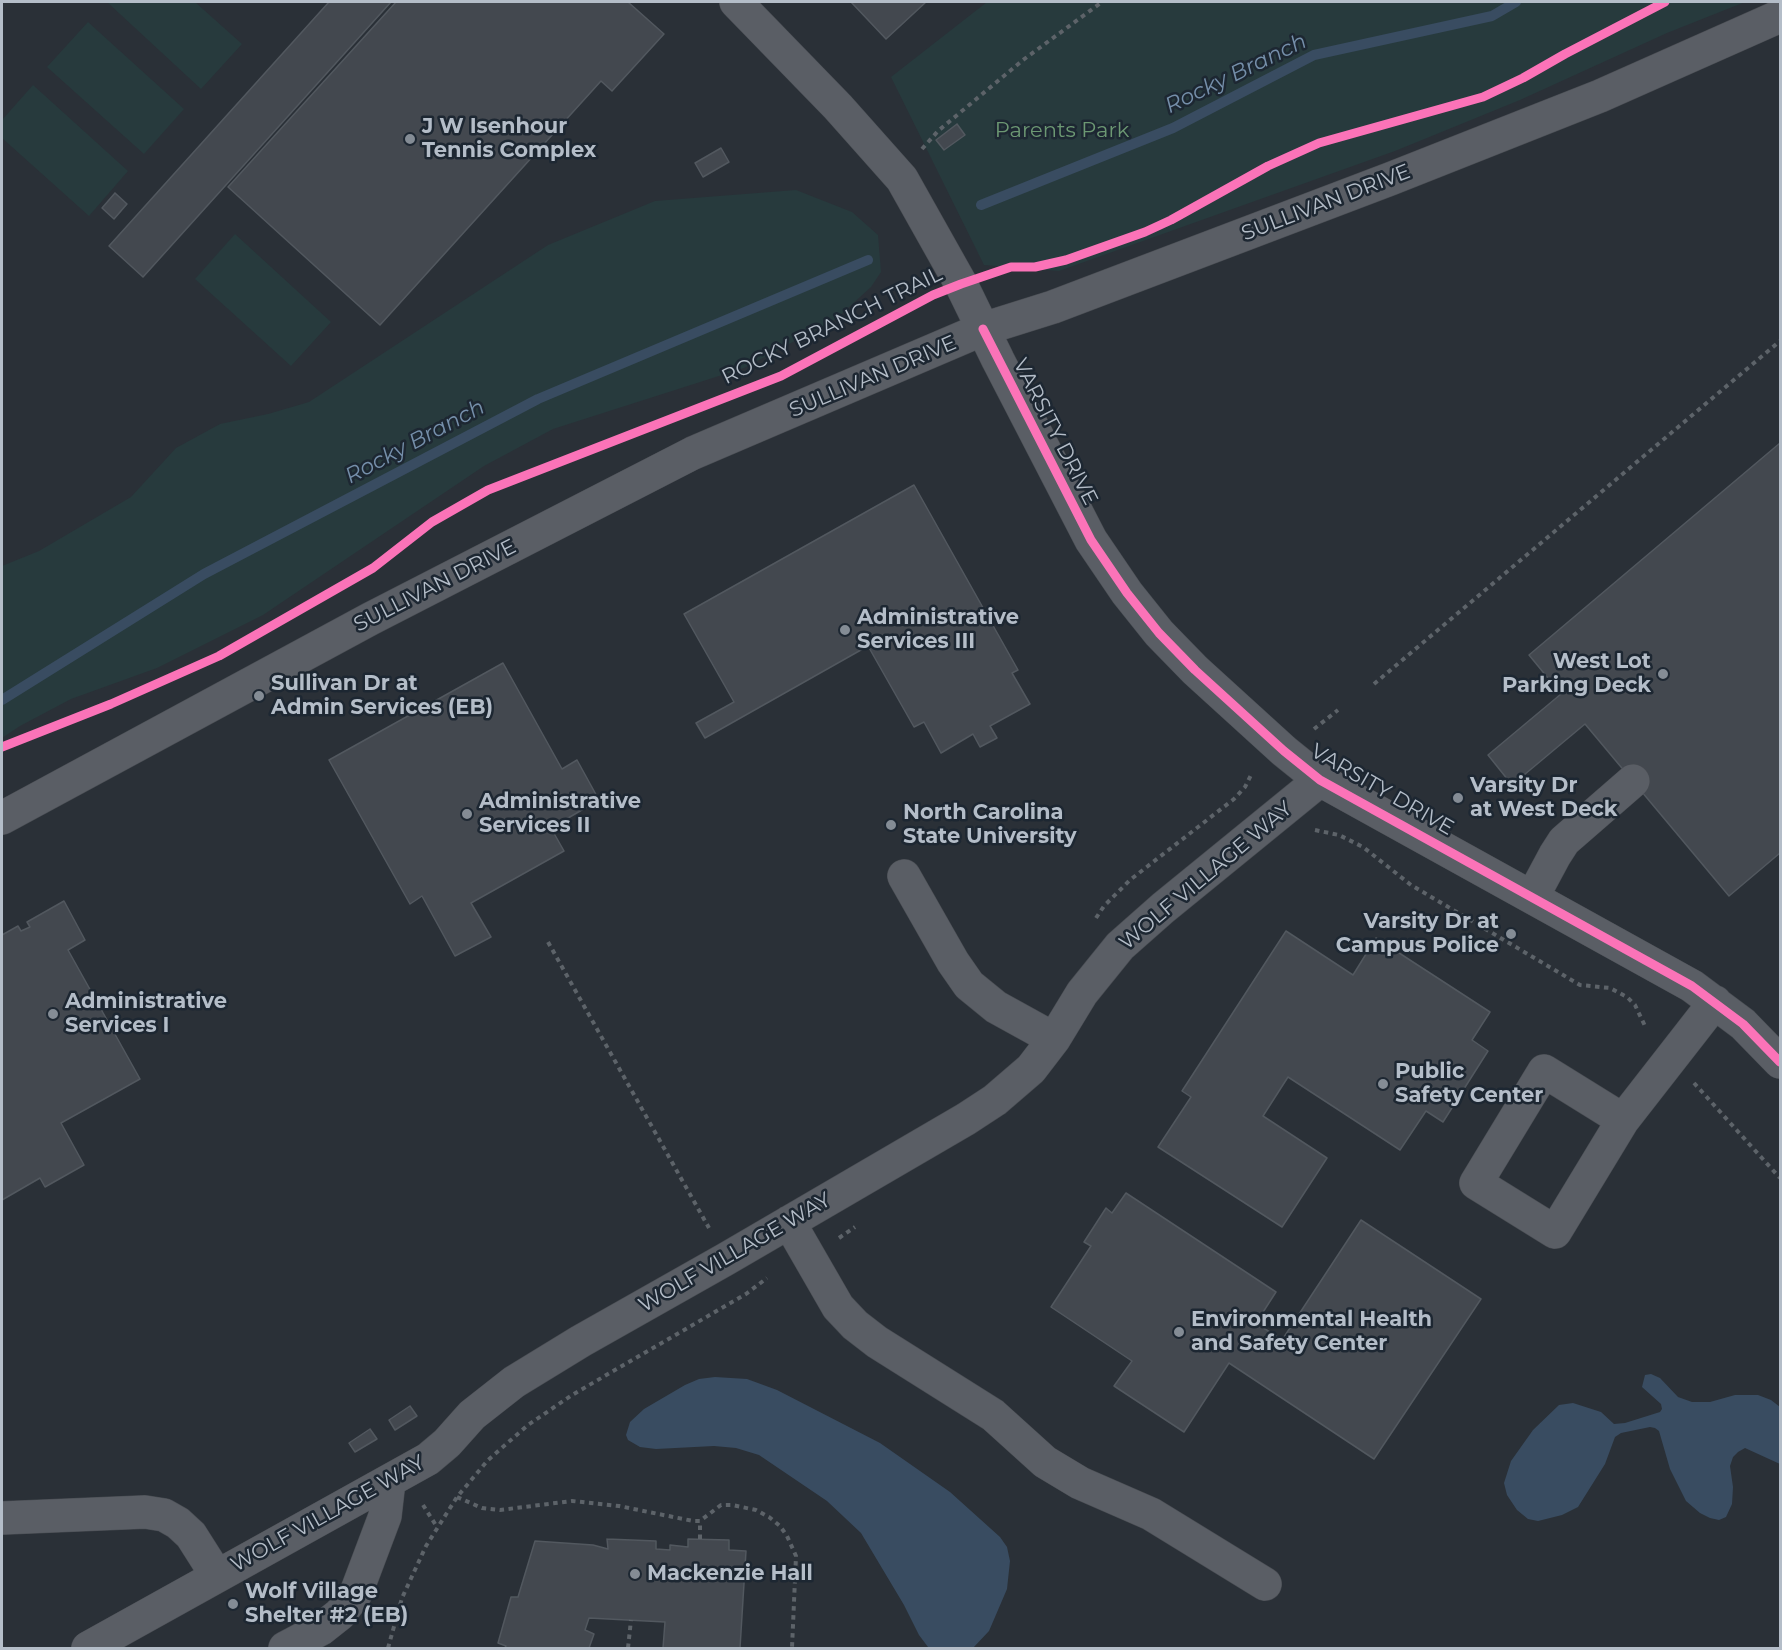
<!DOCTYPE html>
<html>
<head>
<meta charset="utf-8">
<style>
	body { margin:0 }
	#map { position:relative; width:1782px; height:1650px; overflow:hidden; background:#2a3037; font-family:Montserrat,sans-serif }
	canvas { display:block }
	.frame { position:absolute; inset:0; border:3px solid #b4bdc8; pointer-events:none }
</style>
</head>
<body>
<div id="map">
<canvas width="1782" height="1650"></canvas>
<div class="frame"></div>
</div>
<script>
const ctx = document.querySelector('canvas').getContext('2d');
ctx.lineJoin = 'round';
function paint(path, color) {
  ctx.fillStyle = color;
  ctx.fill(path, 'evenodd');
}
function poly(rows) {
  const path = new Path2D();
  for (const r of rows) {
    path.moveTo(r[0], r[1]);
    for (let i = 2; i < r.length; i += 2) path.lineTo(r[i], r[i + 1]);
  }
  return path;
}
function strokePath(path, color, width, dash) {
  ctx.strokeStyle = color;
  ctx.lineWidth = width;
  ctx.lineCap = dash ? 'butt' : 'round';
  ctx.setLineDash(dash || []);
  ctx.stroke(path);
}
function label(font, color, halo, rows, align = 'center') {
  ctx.font = font + ' Montserrat,sans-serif';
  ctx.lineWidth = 5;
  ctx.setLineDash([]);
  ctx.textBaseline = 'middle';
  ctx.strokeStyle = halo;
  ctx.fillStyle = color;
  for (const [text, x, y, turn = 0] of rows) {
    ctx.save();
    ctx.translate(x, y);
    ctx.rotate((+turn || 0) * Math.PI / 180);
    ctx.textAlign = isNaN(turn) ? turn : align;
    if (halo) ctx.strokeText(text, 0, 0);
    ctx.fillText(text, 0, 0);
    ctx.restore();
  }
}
const green = poly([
	[107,2,195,2,242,44,201,89],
	[987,2,1745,2,1667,33,1520,100,1395,151,1059,271,984,265,891,77],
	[88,22,184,109,144,154,47,67],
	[33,85,128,171,89,216,2,138,2,120],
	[796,190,852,212,878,235,881,272,871,287,836,319,744,368,553,429,484,466,263,615,157,668,71,699,20,726,2,738,2,566,39,551,131,497,176,448,220,424,268,414,309,402,548,245,655,201],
	[235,234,331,322,291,366,195,279]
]);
const water = poly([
	[1651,1374,1660,1378,1678,1397,1692,1402,1710,1402,1735,1395,1758,1395,1771,1400,1780,1407,1780,1464,1745,1448,1738,1452,1733,1457,1730,1466,1733,1487,1732,1504,1726,1517,1719,1520,1710,1518,1700,1513,1686,1501,1670,1469,1659,1431,1655,1428,1650,1427,1621,1433,1615,1437,1605,1464,1578,1507,1562,1515,1538,1521,1528,1519,1517,1510,1507,1495,1504,1483,1511,1461,1533,1430,1559,1405,1573,1403,1601,1412,1614,1424,1625,1423,1660,1412,1662,1409,1661,1404,1642,1387,1645,1375],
	[715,1377,747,1379,777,1390,880,1443,950,1492,1000,1537,1007,1547,1010,1561,1007,1589,989,1631,973,1648,928,1647,919,1635,904,1605,861,1533,827,1501,759,1455,736,1448,714,1446,656,1449,640,1447,628,1440,626,1435,630,1422,644,1409,685,1385,699,1379]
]);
const stream = poly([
	[981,205,1173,128,1314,55,1492,16,1516,2],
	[2,700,204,574,538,399,868,260]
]);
const building = poly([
	[329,2,391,2,143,277,109,246,329,2],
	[396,2,628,2,664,34,612,91,601,81,380,325,228,187,396,2],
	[851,2,926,2,886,39,851,2],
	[957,124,965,135,944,150,936,140,957,124],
	[721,148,729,162,703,177,695,163,721,148],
	[115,193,127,204,114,219,102,208,115,193],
	[1780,443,1780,853,1729,896,1585,724,1512,785,1488,755,1561,694,1529,655,1780,443],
	[914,485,1018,670,1012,673,1030,704,990,726,997,738,980,747,973,734,941,753,924,722,914,727,868,646,705,738,696,723,734,702,684,614,914,485],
	[503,663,562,769,577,760,599,800,551,828,564,851,471,903,491,937,455,956,422,896,410,904,329,760,503,663],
	[64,901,85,940,68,950,140,1079,61,1123,84,1165,45,1187,40,1178,2,1200,2,935,18,926,21,931,30,927,27,922,64,901],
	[1286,931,1353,975,1376,938,1490,1012,1472,1040,1488,1051,1443,1122,1426,1111,1400,1150,1288,1077,1263,1116,1327,1158,1282,1227,1158,1147,1191,1097,1182,1091,1286,931],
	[1126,1193,1276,1292,1256,1323,1282,1340,1361,1220,1481,1299,1374,1459,1229,1363,1184,1432,1114,1386,1132,1361,1051,1307,1091,1246,1084,1242,1106,1208,1112,1213,1126,1193],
	[410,1406,417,1416,395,1430,389,1420,410,1406],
	[370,1429,377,1439,355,1452,349,1443,370,1429],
	[607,1539,656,1541,656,1549,670,1550,670,1545,688,1547,688,1539,729,1540,729,1550,746,1551,740,1648,663,1648,665,1622,589,1618,585,1630,594,1634,589,1648,505,1648,506,1646,498,1643,511,1597,518,1597,535,1541,593,1545,608,1549,607,1539]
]);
const path = poly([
	[922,149,938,131,1023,60,1102,2],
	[1374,684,1780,341],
	[1314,729,1338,710],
	[1315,830,1339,835,1363,847,1411,885,1580,985,1610,988,1627,997,1635,1005,1645,1026],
	[1096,918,1104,906,1130,880,1234,799,1245,787,1251,775],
	[548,942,709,1228],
	[1694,1083,1780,1178],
	[839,1238,855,1227],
	[457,1497,482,1508,500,1510,572,1501,619,1506,693,1521,700,1521,721,1505,732,1505,756,1510,769,1517,780,1526,787,1536,796,1556,792,1648],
	[423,1505,437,1527],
	[700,1539,700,1521],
	[388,1648,402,1598,426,1546,457,1497,488,1460,528,1425,572,1395,746,1294,767,1278],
	[628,1648,631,1620]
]);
const minor = poly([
	[736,2,838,107,902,179,961,284,998,360,1091,540,1127,593,1159,633,1195,670,1284,751,1320,780,1692,986,1743,1024,1780,1062],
	[2,818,370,619,693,453,983,329,1053,307,1390,179,1600,96,1780,16],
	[904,876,953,962,969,985,996,1007,1054,1039],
	[1533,896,1555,855,1564,841,1633,781],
	[1623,1120,1555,1232,1476,1183,1544,1071,1623,1120,1715,1002],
	[789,1222,838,1307,855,1325,877,1342,993,1415,1045,1462,1080,1483,1151,1514,1265,1584],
	[2,1518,145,1512,164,1515,178,1523,191,1535,217,1576],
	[88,1648,428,1459,447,1443,472,1415,514,1382,581,1341,726,1259,966,1119,995,1100,1031,1069,1054,1039,1082,993,1120,946,1163,908,1320,780],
	[285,1648,321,1629,340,1614,356,1593,385,1516,389,1481]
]);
const cycleway = poly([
	[983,329,1091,540,1127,593,1159,633,1195,670,1284,751,1320,780,1692,986,1743,1024,1780,1062],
	[2,747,111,704,219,656,373,568,432,522,488,490,781,376,933,295,961,284,1011,267,1035,267,1066,260,1145,232,1171,220,1268,166,1319,143,1483,97,1523,78,1565,54,1665,2]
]);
const markers = [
	[410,139,6,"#848c95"],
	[845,630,6,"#848c95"],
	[1663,674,6,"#848c95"],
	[259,696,6,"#848c95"],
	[1458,798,6,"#848c95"],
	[467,814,6,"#848c95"],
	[891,825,6,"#848c95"],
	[1511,934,6,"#848c95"],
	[53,1014,6,"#848c95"],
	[1383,1084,6,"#848c95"],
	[1179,1332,6,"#848c95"],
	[635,1574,6,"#848c95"],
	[233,1604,6,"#848c95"]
];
const poiNames = [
	["J W Isenhour",422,127],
	["Tennis Complex",422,151],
	["Administrative",857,618],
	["Services III",857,642],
	["West Lot",1651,662,"right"],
	["Parking Deck",1651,686,"right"],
	["Sullivan Dr at",271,684],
	["Admin Services (EB)",271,708],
	["Varsity Dr",1470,786],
	["at West Deck",1470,810],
	["Administrative",479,802],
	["Services II",479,826],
	["North Carolina",903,813],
	["State University",903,837],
	["Varsity Dr at",1499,922,"right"],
	["Campus Police",1499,946,"right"],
	["Administrative",65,1002],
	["Services I",65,1026],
	["Public",1395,1072],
	["Safety Center",1395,1096],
	["Environmental Health",1191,1320],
	["and Safety Center",1191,1344],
	["Mackenzie Hall",647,1574],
	["Wolf Village",245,1592],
	["Shelter #2 (EB)",245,1616]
];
const parkNames = [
	["Parents Park",1062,131]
];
const streetNames = [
	["SULLIVAN DRIVE",1326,203,-21],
	["ROCKY BRANCH TRAIL",832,326,-26],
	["SULLIVAN DRIVE",873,377,-23],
	["VARSITY DRIVE",1055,432,63],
	["SULLIVAN DRIVE",435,586,-27],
	["VARSITY DRIVE",1382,790,30],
	["WOLF VILLAGE WAY",1206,876,-40],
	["WOLF VILLAGE WAY",735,1253,-30],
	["WOLF VILLAGE WAY",328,1514,-29]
];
const waterNames = [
	["Rocky Branch",1236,74,-26],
	["Rocky Branch",415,442,-28]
];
paint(green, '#273a3d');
paint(water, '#394c61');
strokePath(stream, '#394c61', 10);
paint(building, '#43484f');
strokePath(building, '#52585f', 1.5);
strokePath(minor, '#484c52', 34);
strokePath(path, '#5d6369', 4, [4.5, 4.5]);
strokePath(minor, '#5a5e65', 33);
strokePath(cycleway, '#fb73b8', 9);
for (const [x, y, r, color] of markers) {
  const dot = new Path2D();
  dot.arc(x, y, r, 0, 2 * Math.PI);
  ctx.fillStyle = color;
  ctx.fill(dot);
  strokePath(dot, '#1d2732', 2);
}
label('bold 21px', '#b4bdc8', '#1d2732', poiNames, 'left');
label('21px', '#6c9873', '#1d2732', parkNames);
label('21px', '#b4bdc8', '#1d2732', streetNames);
label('italic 22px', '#758faa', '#1d2732', waterNames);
</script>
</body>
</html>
